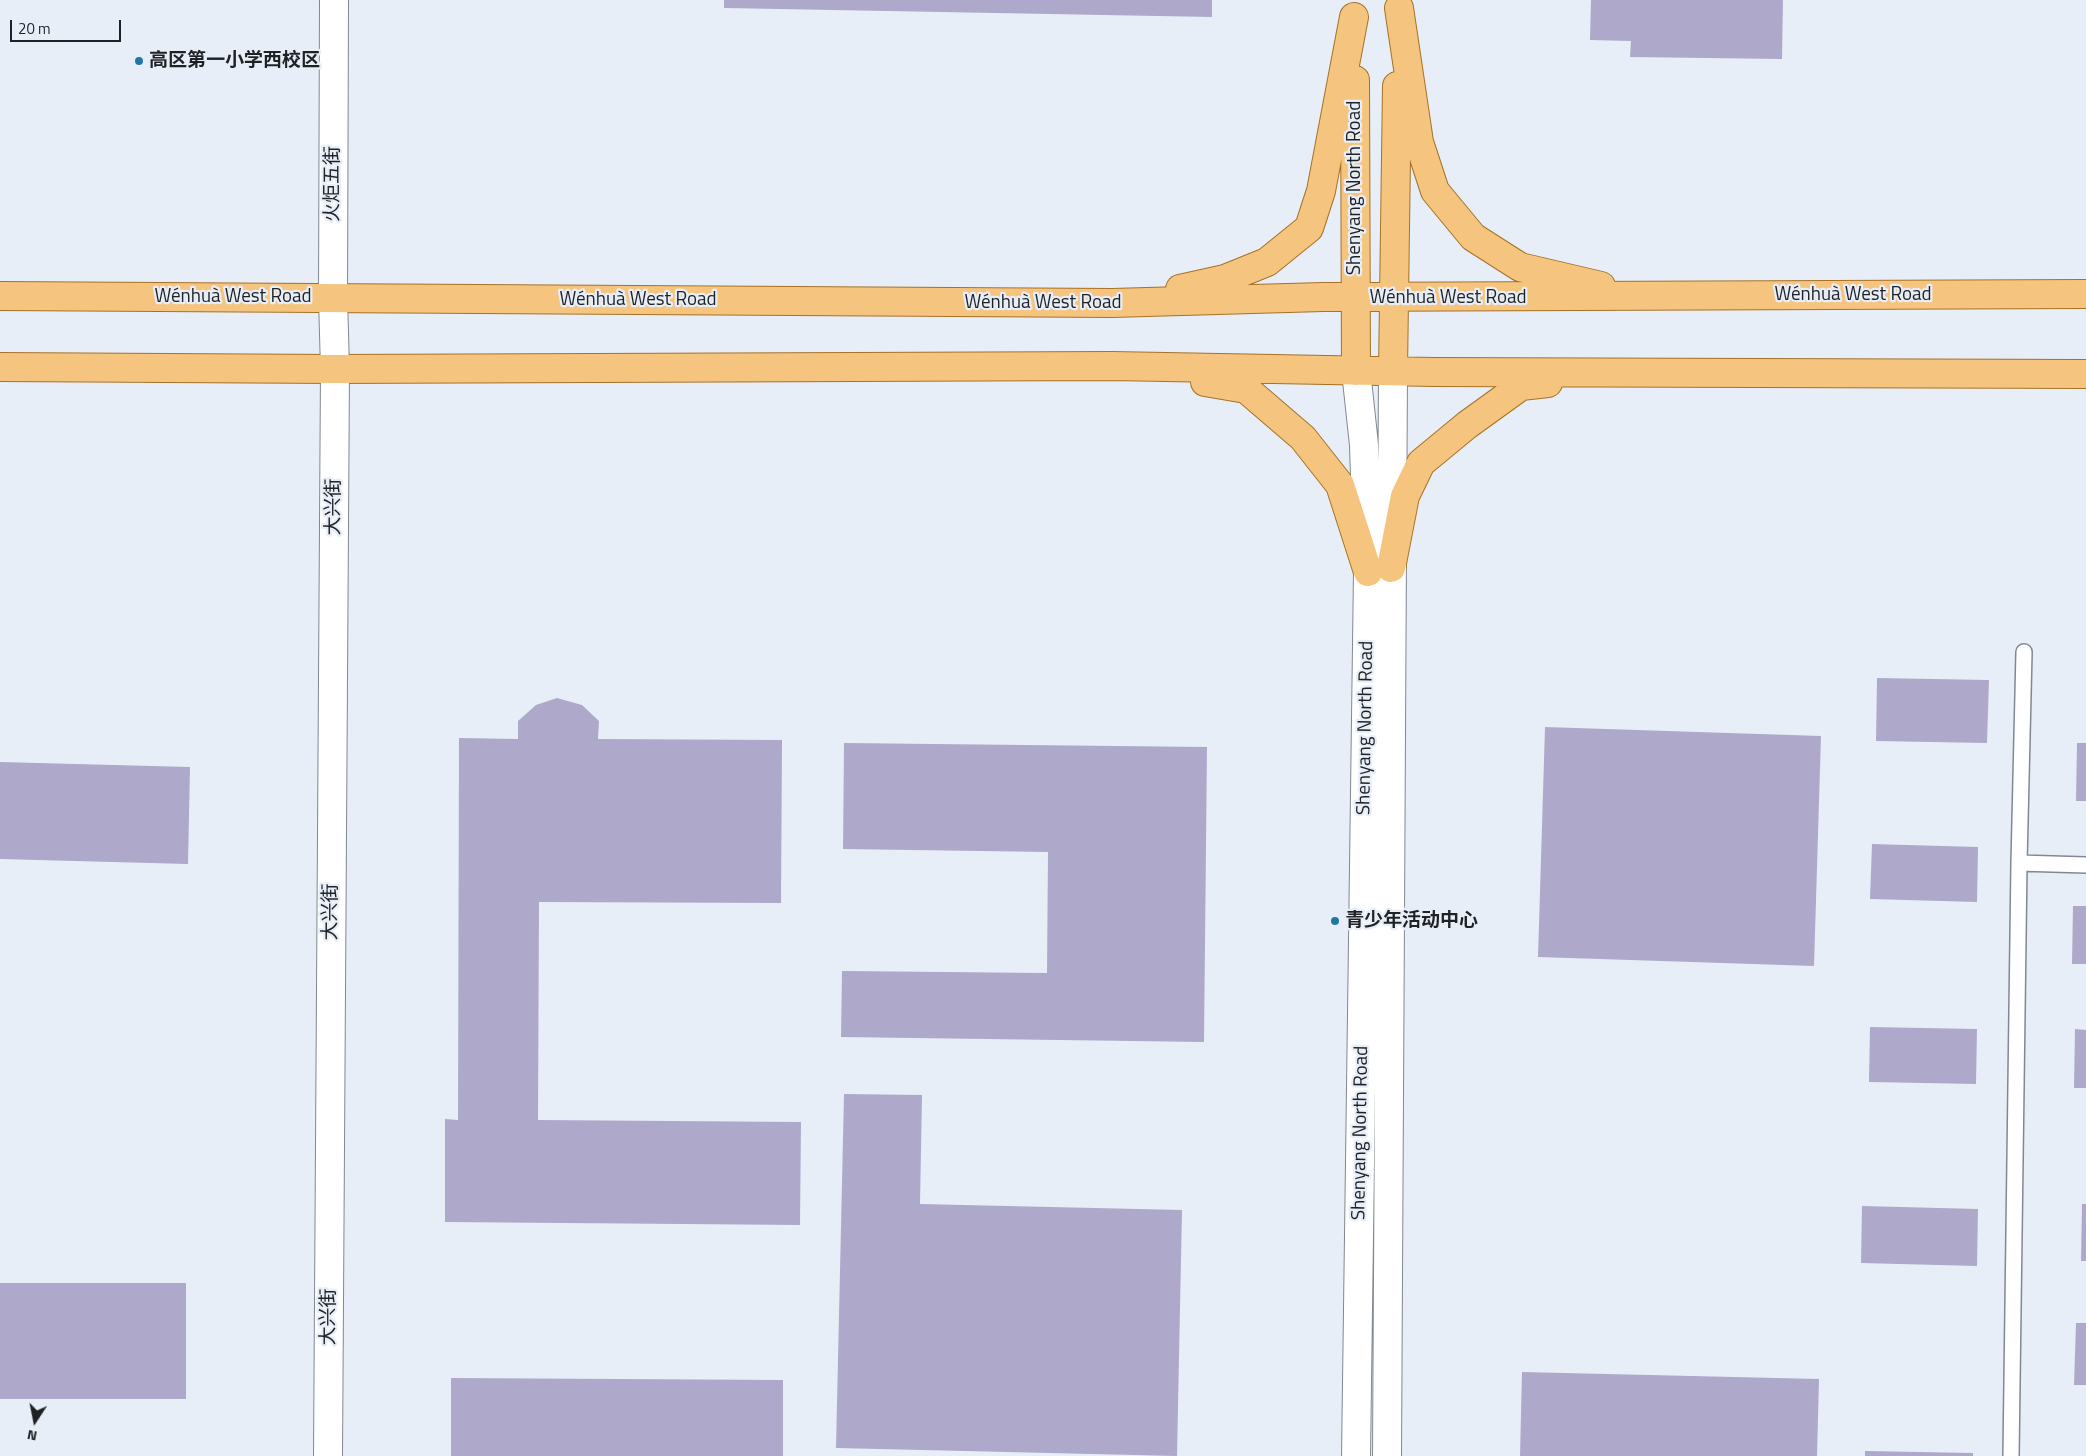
<!DOCTYPE html>
<html>
<head>
<meta charset="utf-8">
<style>
	body { margin:0 }
	#map { position:relative; width:2086px; height:1456px; overflow:hidden; background:#e7eef7; font-family:"Titillium Web",sans-serif }
	canvas { display:block }
	.north { position:absolute; left:10px; top:1396px; width:50px; height:50px; -webkit-text-stroke:4px #e7eef7; paint-order:stroke; rotate:191deg; font-size:14px; font-weight:700; line-height:20px; text-align:center; color:#1f2124 }
	.north::after { content:''; display:block; margin:auto; width:18px; height:22px; background:#1f2124; clip-path:polygon(50% 0,100% 100%,50% 72%,0 100%) }
	.scale { position:absolute; left:10px; top:20px; width:111px; height:22px; box-sizing:border-box; border:2px solid #1f2124; border-top:0; padding-left:6px; font-size:15px; line-height:18px; white-space:nowrap; color:#1f2124; -webkit-text-stroke:4px #e7eef7; paint-order:stroke }
</style>
</head>
<body>
<div id="map">
<canvas width="2086" height="1456"></canvas>
<div class="north">N</div>
<div class="scale">20 m</div>
</div>
<script>
const ctx = document.querySelector('canvas').getContext('2d');
ctx.lineJoin = 'round';
function paint(path, color) {
  ctx.fillStyle = color;
  ctx.fill(path, 'evenodd');
}
function poly(rows) {
  const path = new Path2D();
  for (const r of rows) {
    path.moveTo(r[0], r[1]);
    for (let i = 2; i < r.length; i += 2) path.lineTo(r[i], r[i + 1]);
  }
  return path;
}
function strokePath(path, color, width, dash) {
  ctx.strokeStyle = color;
  ctx.lineWidth = width;
  ctx.lineCap = dash ? 'butt' : 'round';
  ctx.setLineDash(dash || []);
  ctx.stroke(path);
}
function label(font, color, halo, rows, align = 'center') {
  ctx.font = font + ' "Titillium Web","Noto Sans SC",sans-serif';
  ctx.lineWidth = 4.5;
  ctx.setLineDash([]);
  ctx.textBaseline = 'middle';
  ctx.strokeStyle = halo;
  ctx.fillStyle = color;
  for (const [text, x, y, turn = 0] of rows) {
    ctx.save();
    ctx.translate(x, y);
    ctx.rotate((+turn || 0) * Math.PI / 180);
    ctx.textAlign = isNaN(turn) ? turn : align;
    if (halo) ctx.strokeText(text, 0, 0);
    ctx.fillText(text, 0, 0);
    ctx.restore();
  }
}
const building = poly([
	[724,0,1212,0,1212,17,724,8],
	[1591,0,1783,0,1782,59,1630,57,1631,41,1590,40],
	[1877,678,1989,680,1987,743,1876,741],
	[557,698,582,705,599,721,598,739,782,740,781,903,539,902,538,1120,801,1122,800,1225,445,1222,445,1119,458,1120,459,738,518,739,518,721,536,705],
	[1545,727,1821,736,1814,966,1538,957],
	[844,743,1207,747,1204,1042,841,1037,842,971,1047,973,1048,852,843,849],
	[2077,743,2086,743,2086,801,2076,801],
	[0,762,190,767,188,864,0,859],
	[1872,844,1978,847,1977,902,1870,899],
	[2073,906,2086,906,2086,964,2072,964],
	[1870,1027,1977,1029,1976,1084,1869,1082],
	[2075,1029,2086,1030,2086,1088,2074,1088],
	[844,1094,922,1095,920,1204,1182,1210,1177,1456,836,1448],
	[2082,1204,2086,1204,2086,1261,2081,1261],
	[1862,1206,1978,1209,1977,1266,1861,1263],
	[0,1283,186,1283,186,1399,0,1399],
	[2076,1323,2086,1323,2086,1385,2074,1385],
	[1522,1372,1819,1379,1817,1456,1520,1456],
	[451,1378,783,1380,783,1456,451,1456],
	[1865,1451,1973,1453,1973,1456,1865,1456]
]);
const service = poly([
	[2019,863,2086,865],
	[2011,1456,2019,863,2024,652]
]);
const minor = poly([
	[328,1456,335,369,333,298,334,0]
]);
const tertiary = poly([
	[1356,371,1364,445,1368,572,1356,1456],
	[1387,1456,1393,371]
]);
const primary = poly([
	[1399,8,1419,142,1435,191,1473,237,1520,267,1601,286],
	[1355,80,1356,371],
	[1180,289,1225,279,1267,262,1309,228,1321,191,1354,17],
	[0,296,1112,303,1323,297,2086,294],
	[0,367,335,369,1112,366,1434,372,2086,374],
	[1393,371,1397,86],
	[1205,382,1246,389,1303,438,1340,485,1368,572],
	[1391,568,1405,496,1421,463,1467,425,1521,386,1548,383]
]);
const markers = [
	[139,61,5,"#2276a6"],
	[1335,921,5,"#2276a6"]
];
const poiNames = [
	["高区第一小学西校区",149,61],
	["青少年活动中心",1345,921]
];
const streetNames = [
	["火炬五街",333,184,-90],
	["Shenyang North Road",1355,188,-90],
	["Wénhuà West Road",1853,295],
	["Wénhuà West Road",233,297],
	["Wénhuà West Road",1448,298],
	["Wénhuà West Road",638,300],
	["Wénhuà West Road",1043,303],
	["大兴街",334,507,-90],
	["Shenyang North Road",1366,728,-89],
	["大兴街",331,912,-90],
	["Shenyang North Road",1361,1133,-89],
	["大兴街",329,1317,-90]
];
paint(building, '#aea9ca');
strokePath(service, '#828890', 18);
strokePath(minor, '#828890', 30);
strokePath(tertiary, '#828890', 30);
strokePath(primary, '#a67227', 30);
strokePath(service, '#fff', 15);
strokePath(minor, '#fff', 28);
strokePath(tertiary, '#fff', 28);
strokePath(primary, '#f5c47e', 28);
for (const [x, y, r, color] of markers) {
  const dot = new Path2D();
  dot.arc(x, y, r, 0, 2 * Math.PI);
  ctx.fillStyle = color;
  ctx.fill(dot);
  strokePath(dot, '#e7eef7', 2);
}
label('bold 19px', '#1f2124', '#e7eef7', poiNames, 'left');
label('19px', '#1f2124', '#e7eef7', streetNames);
</script>
</body>
</html>
